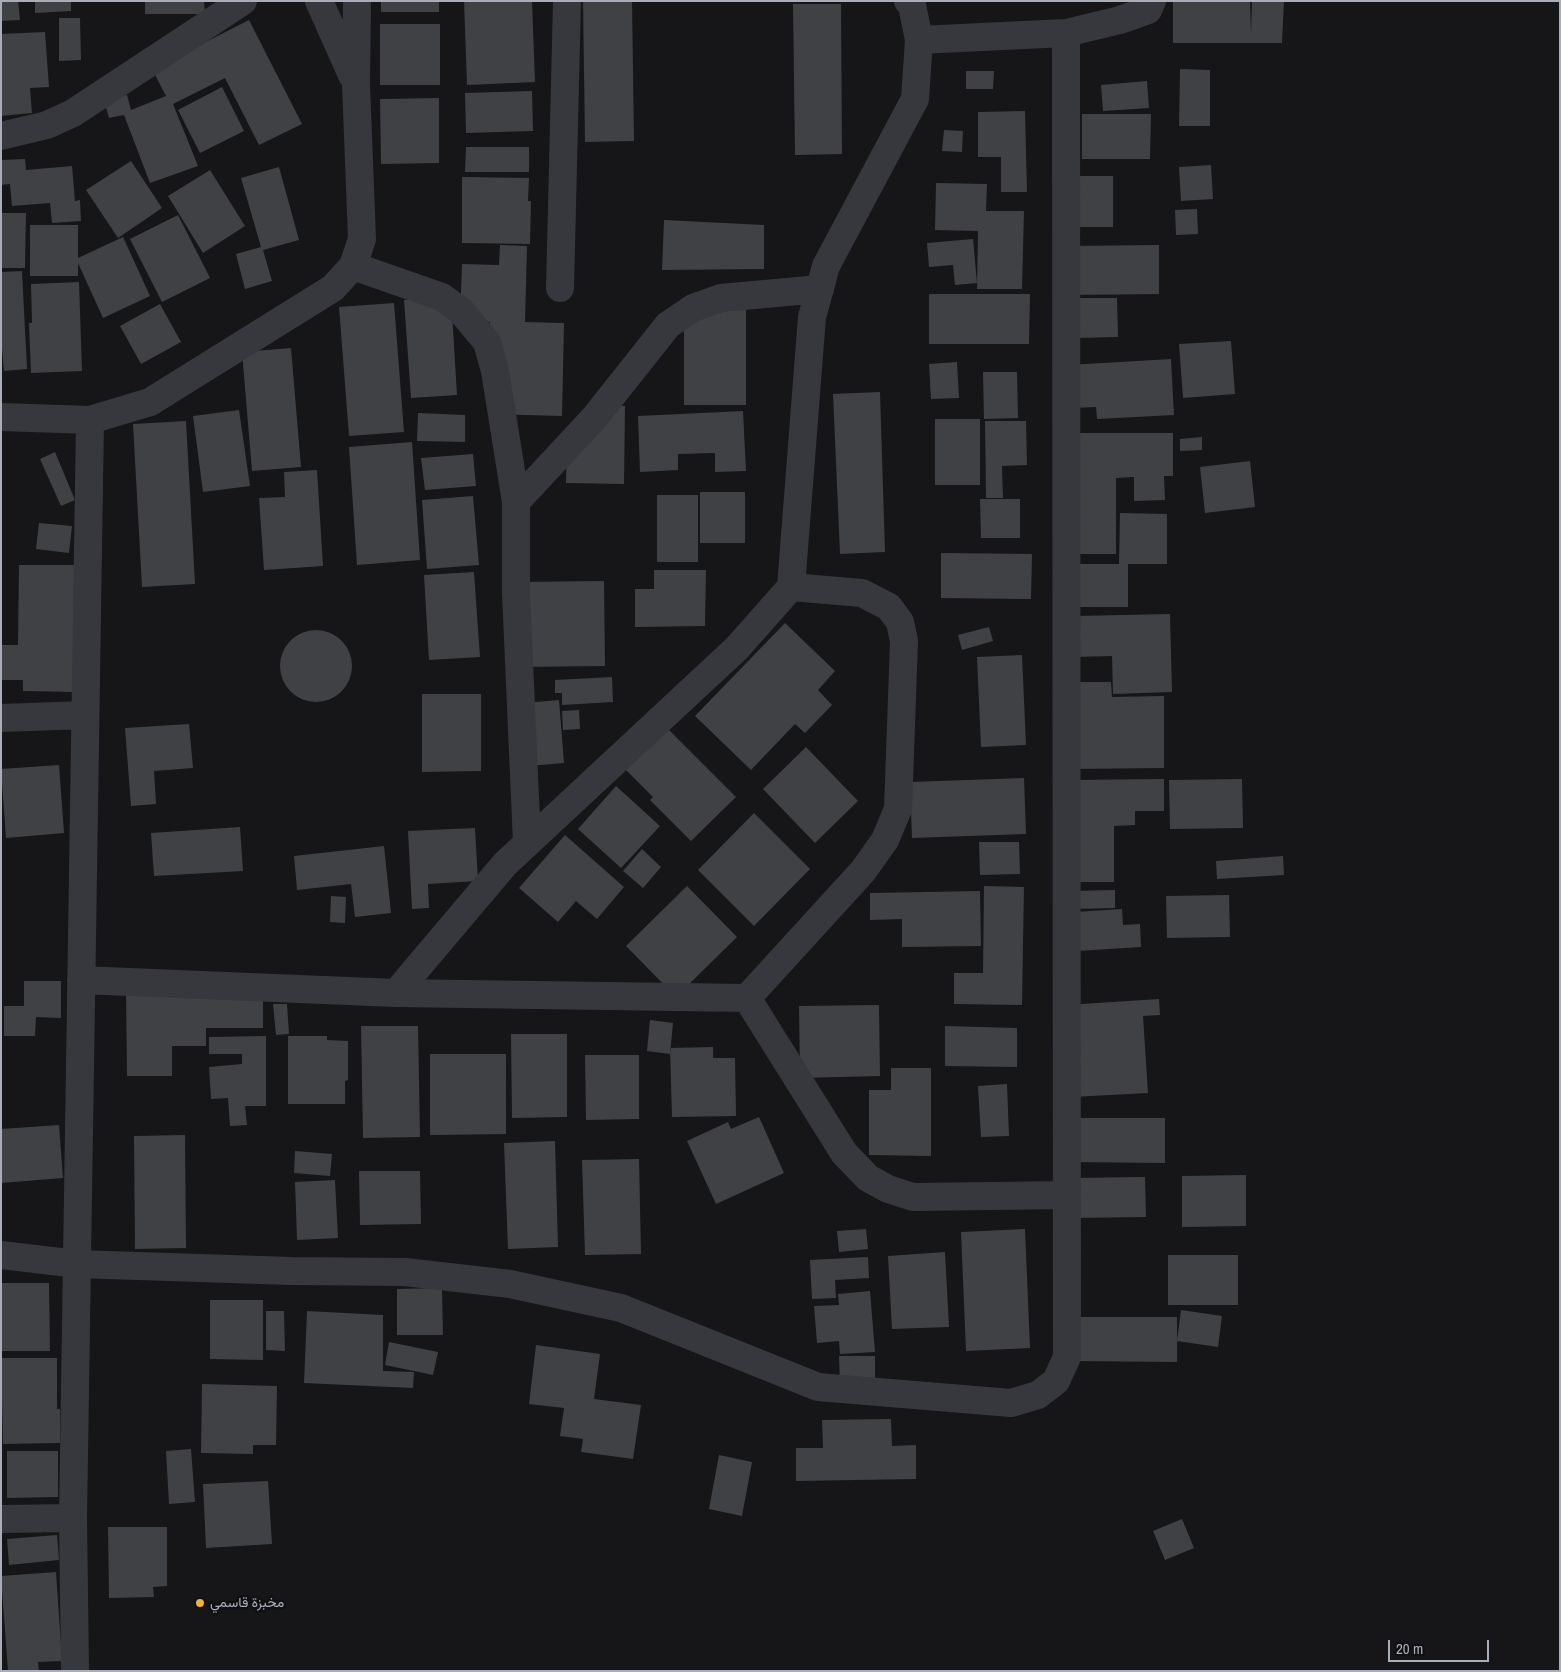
<!DOCTYPE html>
<html>
<head>
<meta charset="utf-8">
<style>
	body { margin:0 }
	#map { position:relative; width:1561px; height:1672px; overflow:hidden; background:#161618; font-family:"Archivo Narrow",sans-serif }
	canvas { display:block }
	.frame { position:absolute; inset:0; border:2px solid #a8adb8; pointer-events:none }
	.scale { position:absolute; left:1388px; top:1640px; width:101px; height:22px; box-sizing:border-box; border:2px solid #a8adb8; border-top:0; padding-left:6px; font-size:15px; line-height:18px; white-space:nowrap; color:#a8adb8; -webkit-text-stroke:4px #111113; paint-order:stroke }
</style>
</head>
<body>
<div id="map">
<canvas width="1561" height="1672"></canvas>
<div class="frame"></div>
<div class="scale">20 m</div>
</div>
<script>
const ctx = document.querySelector('canvas').getContext('2d');
ctx.lineJoin = 'round';
function paint(path, color) {
  ctx.fillStyle = color;
  ctx.fill(path, 'evenodd');
}
function poly(rows) {
  const path = new Path2D();
  for (const r of rows) {
    if (r.length === 3) {
      path.moveTo(r[0] + r[2], r[1]);
      path.arc(r[0], r[1], r[2], 0, 2 * Math.PI);
      continue;
    }
    path.moveTo(r[0], r[1]);
    for (let i = 2; i < r.length; i += 2) path.lineTo(r[i], r[i + 1]);
  }
  return path;
}
function strokePath(path, color, width, dash) {
  ctx.strokeStyle = color;
  ctx.lineWidth = width;
  ctx.lineCap = dash ? 'butt' : 'round';
  ctx.setLineDash(dash || []);
  ctx.stroke(path);
}
function label(font, color, halo, rows, align = 'center') {
  ctx.font = font + ' "Archivo Narrow",Vazirmatn,sans-serif';
  ctx.lineWidth = 5;
  ctx.setLineDash([]);
  ctx.textBaseline = 'middle';
  ctx.strokeStyle = halo;
  ctx.fillStyle = color;
  for (const [text, x, y, turn = 0] of rows) {
    ctx.save();
    ctx.translate(x, y);
    ctx.rotate((+turn || 0) * Math.PI / 180);
    ctx.textAlign = isNaN(turn) ? turn : align;
    if (halo) ctx.strokeText(text, 0, 0);
    ctx.fillText(text, 0, 0);
    ctx.restore();
  }
}
const building = poly([
	[1,1,18,1,20,20,1,21],
	[35,1,71,1,71,11,35,13],
	[145,1,204,1,205,14,145,14],
	[381,1,439,1,439,12,381,12],
	[464,1,532,1,535,82,467,85],
	[583,1,632,1,634,141,585,142],
	[1173,1,1250,1,1251,34,1252,1,1284,1,1282,43,1173,43],
	[793,4,841,4,842,154,795,155],
	[59,18,80,18,81,60,59,61],
	[249,20,302,124,259,145,225,78,173,104,198,166,150,183,124,115,109,118,104,100,127,95,131,110,166,96,151,67,190,50],
	[380,24,440,24,440,85,380,85],
	[45,32,49,87,30,88,32,113,1,116,1,34],
	[1180,69,1210,70,1210,126,1179,126],
	[966,71,994,71,993,89,966,89],
	[1147,81,1149,108,1103,111,1101,85],
	[222,87,244,131,200,153,178,110],
	[532,91,533,131,466,133,465,93],
	[439,98,439,163,381,164,380,99],
	[1025,111,1027,192,1001,192,1001,157,978,157,978,112],
	[1082,114,1151,114,1150,159,1082,159],
	[944,130,963,131,962,152,942,151],
	[466,147,529,147,529,172,465,172],
	[25,159,26,170,72,166,75,201,80,200,81,221,52,223,50,203,12,206,10,184,1,185,1,160],
	[131,161,162,208,118,238,86,190],
	[1211,165,1213,199,1181,201,1179,167],
	[279,167,299,240,263,250,272,281,245,289,236,254,261,247,241,178],
	[210,170,245,226,203,253,168,196],
	[1075,176,1113,176,1113,227,1075,227],
	[462,177,529,178,528,201,531,201,530,244,462,243],
	[936,183,987,184,986,211,1024,211,1022,289,977,289,978,231,935,230],
	[1197,209,1198,234,1176,235,1175,210],
	[1,213,26,213,25,268,1,268],
	[178,215,210,278,162,302,130,239],
	[664,220,764,225,764,269,662,270],
	[30,225,78,225,78,258,123,237,150,296,103,318,78,263,78,276,30,276],
	[973,239,977,283,955,285,953,265,929,267,927,243],
	[500,245,527,246,525,322,564,323,562,416,488,414,490,322,460,322,462,264,499,265],
	[1159,245,1159,294,1069,295,1069,246],
	[22,271,27,369,4,371,1,337,1,272],
	[79,282,82,371,31,373,29,323,32,323,31,284],
	[929,294,1030,294,1029,344,929,344],
	[451,297,457,395,411,398,404,300],
	[1075,298,1117,298,1118,337,1076,338],
	[684,300,746,300,746,405,684,405],
	[394,303,404,432,349,436,339,307],
	[160,304,181,342,141,364,120,326],
	[1231,341,1235,394,1183,398,1179,344],
	[291,348,301,467,252,471,242,352],
	[1171,359,1174,415,1097,419,1096,407,1072,408,1069,365],
	[957,362,959,398,931,399,929,364],
	[983,372,1017,372,1018,418,984,419],
	[880,392,885,552,840,554,833,394],
	[599,406,625,406,624,484,566,483,567,433],
	[239,410,250,486,203,492,193,416],
	[743,411,746,471,715,472,715,453,678,454,678,470,640,472,638,416],
	[418,413,465,415,465,442,417,441],
	[935,419,980,419,980,485,935,485],
	[186,421,195,584,142,587,133,424],
	[985,421,1026,421,1027,465,1002,466,1003,498,986,498],
	[1080,433,1173,433,1173,476,1164,476,1165,500,1134,501,1134,477,1116,478,1116,554,1080,554],
	[1202,437,1202,450,1180,451,1180,439],
	[412,442,420,560,357,565,349,447],
	[55,452,75,500,61,506,40,459],
	[473,454,476,486,425,490,421,458],
	[1250,461,1255,507,1205,513,1200,467],
	[317,470,323,566,264,570,259,498,285,497,284,472],
	[700,492,745,492,745,543,700,543],
	[657,495,698,495,698,562,657,562],
	[473,496,479,565,427,569,422,500],
	[980,499,1020,499,1020,538,981,538],
	[1120,513,1167,514,1167,564,1128,564,1128,607,1071,607,1071,564,1119,564],
	[39,523,72,526,69,553,36,549],
	[941,553,1032,554,1031,599,941,598],
	[19,565,76,565,75,692,23,691,23,680,1,680,1,645,18,645],
	[654,570,706,570,705,626,635,627,635,589,654,589],
	[474,572,480,657,429,660,424,575],
	[604,581,605,666,517,667,516,582],
	[1170,614,1172,692,1113,694,1112,656,1074,657,1074,616],
	[785,623,835,671,818,690,832,705,805,733,795,724,751,770,695,716],
	[989,627,993,641,962,650,958,635],
	[316,666,36],
	[1022,655,1026,745,981,747,977,657],
	[612,677,613,702,562,705,562,693,555,693,555,680],
	[1071,682,1111,682,1112,697,1164,696,1164,768,1071,769],
	[422,694,481,694,481,771,422,772],
	[559,700,564,763,517,767,512,704],
	[579,710,580,729,563,730,562,711],
	[189,724,193,768,154,771,156,804,131,806,125,728],
	[664,725,736,797,691,841,650,800,653,797,623,767],
	[806,747,858,801,815,843,763,789],
	[59,765,64,833,6,838,1,769],
	[1024,778,1026,834,912,838,910,782],
	[1164,779,1164,811,1135,811,1135,825,1114,826,1114,882,1068,882,1068,780],
	[1242,779,1243,828,1170,829,1169,780],
	[616,786,660,826,621,868,578,829],
	[754,813,810,869,754,926,698,870],
	[240,827,243,871,154,876,151,833],
	[475,828,478,881,428,884,429,908,412,909,408,831],
	[565,835,624,887,597,919,576,901,558,922,519,888],
	[979,842,1019,842,1020,874,980,875],
	[384,846,391,913,355,917,351,884,297,890,294,856],
	[642,849,661,867,643,888,623,871],
	[1283,856,1284,875,1217,879,1216,861],
	[687,886,737,937,676,997,626,946],
	[984,886,1024,887,1022,1005,954,1004,954,973,983,973],
	[1115,890,1115,908,1073,909,1073,891],
	[980,891,981,946,902,947,902,919,870,920,870,893],
	[1229,895,1230,937,1167,938,1166,896],
	[331,896,346,897,345,923,330,922],
	[1122,909,1123,925,1140,924,1141,947,1078,951,1075,912],
	[24,981,61,981,61,1018,36,1017,35,1036,4,1036,4,1006,24,1006],
	[126,988,263,994,263,1028,206,1028,206,1046,172,1046,172,1076,127,1076],
	[1159,999,1160,1015,1143,1016,1148,1093,1072,1097,1066,1005],
	[273,1004,287,1004,289,1034,276,1035],
	[879,1005,880,1076,800,1078,799,1006],
	[650,1020,673,1023,670,1054,647,1051],
	[361,1026,418,1026,420,1137,363,1138],
	[945,1026,1017,1028,1017,1067,945,1066],
	[511,1034,567,1034,567,1117,512,1118],
	[266,1036,266,1106,245,1106,247,1125,230,1126,228,1098,211,1099,209,1067,242,1064,242,1054,209,1054,209,1037],
	[288,1036,327,1036,327,1040,348,1041,348,1080,345,1081,345,1104,288,1104],
	[713,1047,713,1058,735,1058,736,1116,672,1117,670,1048],
	[430,1054,506,1054,506,1134,430,1135],
	[585,1055,639,1055,639,1119,586,1120],
	[891,1068,931,1068,931,1156,869,1155,869,1090,891,1090],
	[1007,1084,1009,1136,981,1137,978,1086],
	[759,1117,784,1173,716,1204,687,1141,728,1122,731,1129],
	[1070,1118,1165,1118,1165,1163,1070,1162],
	[59,1125,63,1178,1,1183,1,1129],
	[185,1135,186,1248,135,1249,134,1136],
	[555,1141,558,1247,508,1249,504,1143],
	[295,1151,332,1154,330,1176,294,1173],
	[639,1159,641,1254,585,1255,582,1160],
	[359,1171,420,1171,421,1224,360,1225],
	[1246,1175,1246,1226,1182,1227,1182,1176],
	[1145,1177,1146,1217,1074,1218,1074,1178],
	[335,1180,338,1238,297,1240,295,1182],
	[866,1229,868,1249,839,1252,837,1231],
	[1025,1229,1030,1348,966,1351,961,1232],
	[945,1252,949,1327,892,1329,888,1256],
	[1168,1255,1238,1255,1238,1305,1168,1305],
	[868,1257,869,1278,835,1280,836,1298,812,1299,810,1260],
	[1,1283,49,1283,50,1351,1,1351],
	[442,1288,443,1335,397,1335,397,1289],
	[870,1291,875,1352,840,1354,839,1341,817,1343,814,1306,839,1305,838,1294],
	[210,1300,263,1300,263,1360,210,1359],
	[1181,1310,1222,1316,1218,1347,1177,1341],
	[266,1311,284,1311,285,1351,266,1350],
	[307,1311,383,1315,383,1371,414,1372,413,1388,304,1383],
	[1069,1317,1177,1317,1177,1362,1069,1361],
	[389,1342,438,1352,433,1375,385,1365],
	[536,1345,600,1354,594,1399,641,1405,633,1459,581,1452,583,1439,560,1436,564,1408,529,1404],
	[839,1356,875,1356,875,1384,840,1384],
	[1,1358,57,1358,57,1409,60,1409,60,1443,3,1444],
	[202,1384,277,1386,276,1445,253,1445,253,1454,201,1453],
	[891,1419,892,1446,916,1445,916,1479,796,1481,796,1448,823,1448,822,1420],
	[191,1449,195,1502,169,1504,166,1451],
	[7,1451,58,1451,58,1497,7,1498],
	[719,1455,752,1462,742,1516,709,1509],
	[268,1481,272,1544,206,1548,203,1484],
	[1182,1519,1194,1548,1165,1560,1153,1531],
	[108,1527,167,1527,167,1586,153,1587,154,1597,109,1598],
	[57,1535,59,1560,9,1565,7,1539],
	[56,1572,62,1661,38,1662,39,1671,8,1671,1,1576]
]);
const minor = poly([
	[319,1,352,75],
	[908,1,912,5,919,40],
	[1,136,47,125,73,113,243,1],
	[353,266,442,297,461,311,487,342,495,371,516,502,516,593,527,843],
	[560,288,567,1],
	[1,417,90,420,150,402,333,288,353,266,362,239,356,84,357,1],
	[516,502,595,417,668,325,693,308,721,298,820,289],
	[1,718,85,715],
	[81,980,396,993,747,998,844,1153,868,1178,888,1189,913,1197,1066,1195],
	[396,993,505,864,737,648,791,587,812,317,826,266,915,99,919,40,1066,33,1120,20,1148,10,1152,1],
	[747,998,863,871,885,840,898,809,904,641,900,622,889,607,862,593,791,587],
	[1,1255,77,1264,291,1271,405,1272,510,1284,621,1308,818,1387,1011,1403,1038,1395,1056,1381,1067,1357,1066,33],
	[1,1519,73,1518],
	[75,1671,73,1518,90,420]
]);
const markers = [
	[200,1603,5,"#f2b134"]
];
const poiNames = [
	["مخبزة قاسمي",210,1603]
];
paint(building, '#404145');
strokePath(minor, '#37383d', 28);
for (const [x, y, r, color] of markers) {
  const dot = new Path2D();
  dot.arc(x, y, r, 0, 2 * Math.PI);
  ctx.fillStyle = color;
  ctx.fill(dot);
  strokePath(dot, '#111113', 2);
}
label('14px', '#a8adb8', '#111113', poiNames, 'left');
</script>
</body>
</html>
